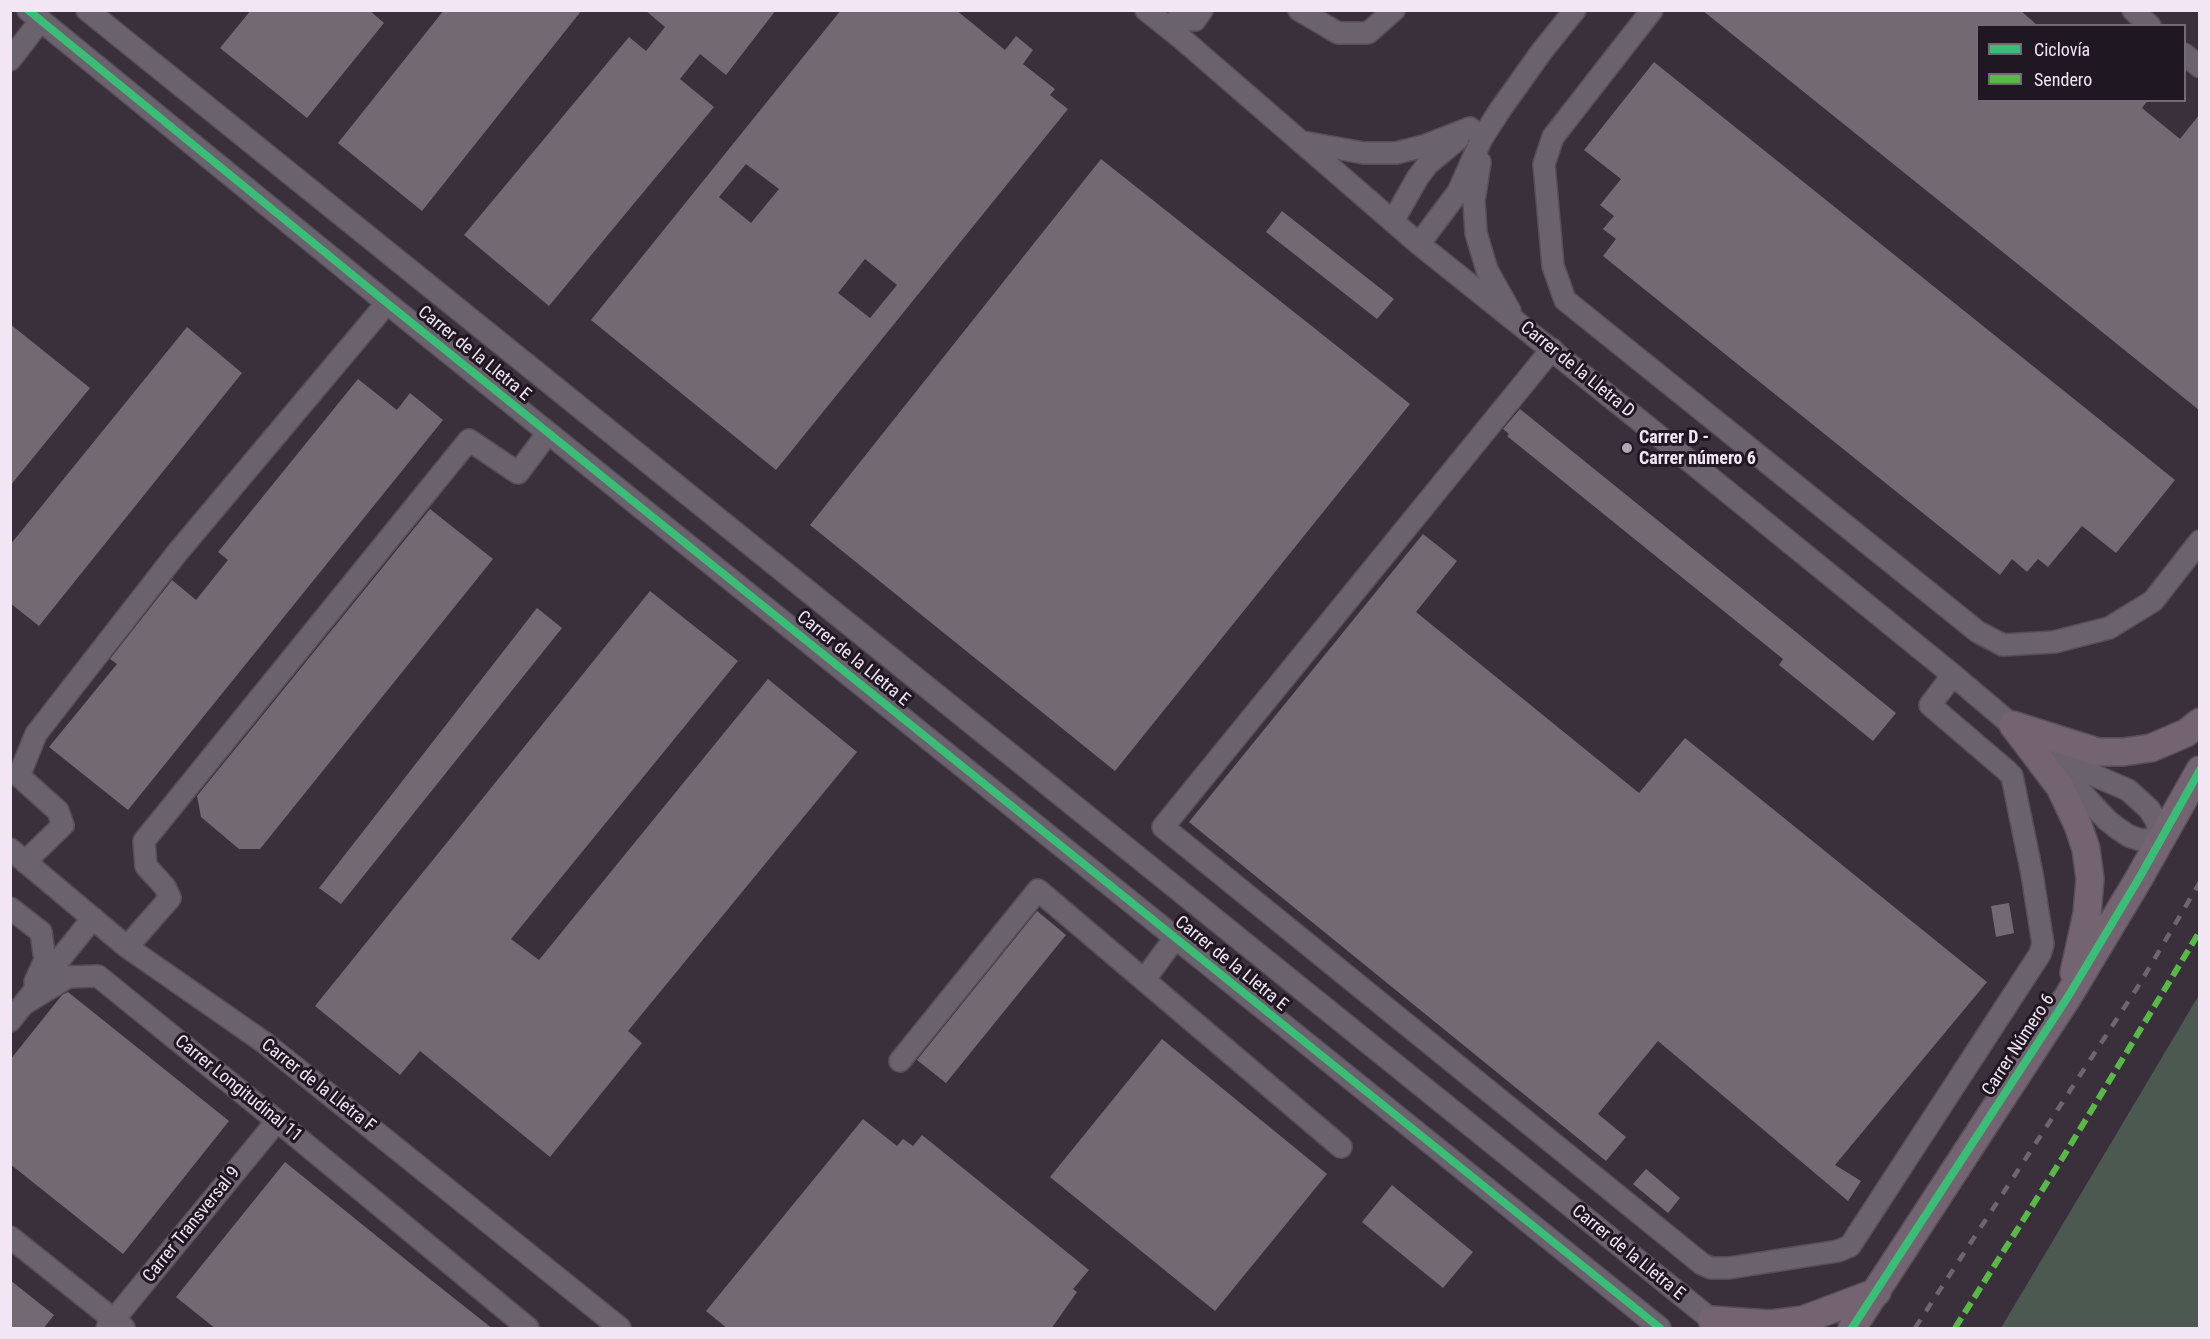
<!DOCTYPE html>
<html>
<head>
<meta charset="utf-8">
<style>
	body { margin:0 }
	#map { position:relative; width:2210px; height:1339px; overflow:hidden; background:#3a303c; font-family:"Roboto Condensed",sans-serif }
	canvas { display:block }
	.frame { position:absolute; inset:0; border:12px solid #f2e6f5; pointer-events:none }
	.legend { position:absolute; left:1976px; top:24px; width:210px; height:78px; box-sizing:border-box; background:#1f1721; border:2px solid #736a76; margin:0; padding:8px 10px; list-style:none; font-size:18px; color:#f2e6f5 }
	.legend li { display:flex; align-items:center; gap:12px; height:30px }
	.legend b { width:30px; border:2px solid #736a76 }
</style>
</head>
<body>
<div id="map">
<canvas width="2210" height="1339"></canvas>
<div class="frame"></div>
<ul class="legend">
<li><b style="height:8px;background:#3abd76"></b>Ciclovía</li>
<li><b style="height:8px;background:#58b947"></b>Sendero</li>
</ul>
</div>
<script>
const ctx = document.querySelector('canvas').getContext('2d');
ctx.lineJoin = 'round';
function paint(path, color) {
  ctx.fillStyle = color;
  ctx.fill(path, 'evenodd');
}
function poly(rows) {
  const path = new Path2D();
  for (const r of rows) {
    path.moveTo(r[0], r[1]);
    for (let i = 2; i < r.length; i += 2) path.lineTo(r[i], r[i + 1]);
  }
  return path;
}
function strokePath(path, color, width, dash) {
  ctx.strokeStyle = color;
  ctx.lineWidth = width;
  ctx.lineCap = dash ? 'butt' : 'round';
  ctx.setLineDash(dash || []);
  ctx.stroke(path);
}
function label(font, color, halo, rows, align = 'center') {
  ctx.font = font + ' "Roboto Condensed",sans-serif';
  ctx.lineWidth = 6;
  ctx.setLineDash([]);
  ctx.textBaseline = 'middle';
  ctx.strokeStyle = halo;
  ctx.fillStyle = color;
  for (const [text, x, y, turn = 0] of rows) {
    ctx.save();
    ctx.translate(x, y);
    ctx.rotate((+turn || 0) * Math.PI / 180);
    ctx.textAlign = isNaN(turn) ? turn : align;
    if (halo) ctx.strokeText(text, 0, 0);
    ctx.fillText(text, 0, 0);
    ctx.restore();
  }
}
const green = poly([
	[2199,995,2199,1328,2001,1328]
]);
const building = poly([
	[251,10,369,10,384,23,307,118,220,48],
	[444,10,582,10,422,211,338,143],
	[645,10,776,10,726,75,700,54,680,79,714,107,549,306,464,235,629,37,646,51,665,27],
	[841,10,956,10,1005,50,1016,36,1033,50,1023,64,1055,89,1050,95,1068,109,776,470,591,320],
	[746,164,779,189,751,223,719,197],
	[865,259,897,285,870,318,838,293],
	[1702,10,2020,10,2038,26,1977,26,1977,100,2148,100,2142,108,2180,139,2199,115,2199,410],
	[1654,62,2175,480,2116,553,2082,526,2048,567,2038,559,2027,572,2012,559,2000,575,1603,256,1616,239,1603,229,1614,216,1600,205,1621,179,1584,150],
	[1101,159,1410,404,1115,771,810,525],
	[1282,211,1394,299,1377,319,1266,232],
	[10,324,90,388,10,486],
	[187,327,242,373,39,626,10,603,10,545],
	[358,379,397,410,410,393,443,420,128,810,49,747,117,664,110,659,172,580,196,600,228,560,218,552],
	[1520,409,1896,713,1873,741,1779,665,1783,659,1507,436,1509,434,1503,429],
	[430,509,493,559,260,849,239,849,201,817,197,796],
	[1423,534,1457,561,1416,612,1639,793,1685,738,1987,982,1835,1165,1861,1181,1848,1201,1658,1041,1598,1114,1626,1137,1606,1161,1189,822],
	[650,591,738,661,511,939,539,960,768,679,857,752,628,1031,642,1043,550,1157,420,1051,400,1075,315,1006],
	[537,608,562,628,341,904,319,888],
	[2009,903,2014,933,1996,937,1991,906],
	[1037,911,1066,935,946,1083,917,1060],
	[68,992,229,1121,123,1254,10,1164,10,1060,62,995],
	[1162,1039,1327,1174,1215,1311,1050,1177],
	[863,1119,897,1146,903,1139,913,1146,922,1135,1089,1270,1073,1289,1077,1292,1051,1329,728,1329,706,1311],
	[285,1162,426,1276,493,1329,216,1329,176,1297],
	[1646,1169,1680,1198,1668,1213,1633,1184],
	[1392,1185,1473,1252,1443,1288,1362,1222],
	[10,1280,54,1315,43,1329,10,1329]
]);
const minor = poly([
	[28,10,387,303,1660,1328],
	[87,10,1712,1320],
	[1146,10,1181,38,1419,244,1644,424,1953,675,2025,736],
	[1299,10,1338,33,1368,33,1394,10],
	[1652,10,1553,137,1544,164,1553,266,1565,300,1978,632,2003,645,2054,642,2109,628,2153,601,2200,541],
	[2133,10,2150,26],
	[1177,19,1195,20,1202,10],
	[2184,54,2200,67],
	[10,60,41,20],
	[1303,142,1364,153,1396,153,1424,146,1470,128],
	[1480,162,1474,201,1476,233,1487,270,1510,311],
	[1393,221,1418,177,1428,164,1458,139],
	[1419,244,1458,192,1482,138,1500,110,1542,51,1575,10],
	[1552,349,1163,827,1702,1264,1711,1268,1729,1268,1838,1251,1850,1246,2040,954,2043,944,2032,874,2012,776,2006,770,1930,705,1953,675],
	[2030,736,2077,768,2128,790,2149,809,2156,820,2161,838,2141,840,2129,836,2117,828,2107,820,2052,761],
	[10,849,127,947,265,1043,620,1328],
	[25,862,63,825,58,811,19,776,36,734,177,553,387,303],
	[10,908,41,932,45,960,35,982],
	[127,947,170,898,165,887,146,866,144,841,469,440,518,473,548,433],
	[1144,980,1175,938],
	[24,1004,68,977,98,976,292,1133,528,1328],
	[10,1021,93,918],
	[900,1061,1038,890,1341,1147],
	[10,1237,124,1328],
	[107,1328,277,1121]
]);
const major = poly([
	[2013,725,2060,787,2078,825,2086,849,2090,879,2087,914,2074,973],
	[2013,725,2098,752,2123,752,2151,748,2186,733,2200,722],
	[1712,1320,1770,1324,1803,1320,1877,1292],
	[1852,1328,2069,995,2138,880,2200,770]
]);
const rail = poly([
	[1915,1328,2139,985,2200,882]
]);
const quiet = poly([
	[1955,1328,2065,1154,2200,931]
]);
const cycleway = poly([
	[28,10,387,303,1660,1328],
	[1852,1328,2069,995,2138,880,2200,770]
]);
const markers = [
	[1627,448,6,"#b2a6b4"]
];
const streetNames = [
	["Carrer de la Lletra E",474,354,39],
	["Carrer de la Lletra D",1577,370,39],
	["Carrer de la Lletra E",853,659,39],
	["Carrer de la Lletra E",1231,964,39],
	["Carrer Número 6",2019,1045,-57],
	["Carrer de la Lletra F",318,1086,38],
	["Carrer Longitudinal 11",238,1089,39],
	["Carrer Transversal 9",192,1225,-51],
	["Carrer de la Lletra E",1628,1253,39]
];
const poiNames = [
	["Carrer D -",1639,438],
	["Carrer número 6",1639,459]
];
paint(green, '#4b5950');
paint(building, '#736972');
strokePath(minor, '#574e59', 24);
strokePath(major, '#574e59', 30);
strokePath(minor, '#6a626c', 21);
strokePath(major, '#746471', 27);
strokePath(rail, '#6d666f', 4.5, [10, 10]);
strokePath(quiet, '#58b947', 6, [12, 6]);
strokePath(cycleway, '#3abd76', 8);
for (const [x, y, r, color] of markers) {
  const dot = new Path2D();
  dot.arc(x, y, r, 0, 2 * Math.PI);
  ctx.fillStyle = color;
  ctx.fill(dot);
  strokePath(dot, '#1f1721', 2);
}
label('18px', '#f2e6f5', '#1f1721', streetNames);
label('bold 18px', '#f2e6f5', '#1f1721', poiNames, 'left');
</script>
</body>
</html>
